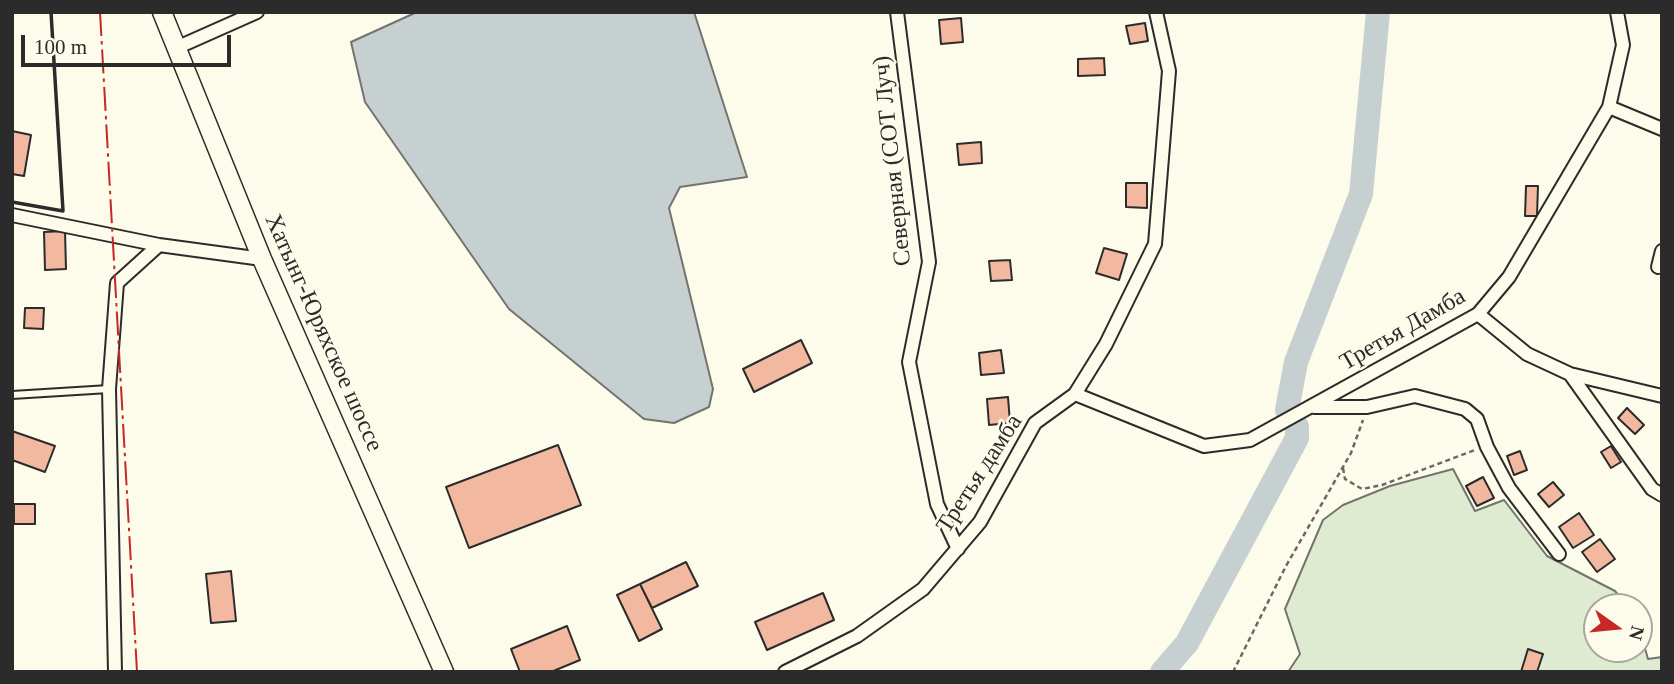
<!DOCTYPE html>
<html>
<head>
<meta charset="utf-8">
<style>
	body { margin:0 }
	#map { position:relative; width:1674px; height:684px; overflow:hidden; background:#fdfbea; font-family:"Times New Roman",serif }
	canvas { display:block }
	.frame { position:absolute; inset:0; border:14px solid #2b2b2b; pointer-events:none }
	.north { position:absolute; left:1583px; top:593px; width:70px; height:70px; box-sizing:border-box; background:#fdfbea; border:2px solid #a9a89e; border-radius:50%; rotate:105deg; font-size:19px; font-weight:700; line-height:28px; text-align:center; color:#2b2b2b }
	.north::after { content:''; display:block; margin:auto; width:24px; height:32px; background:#c62828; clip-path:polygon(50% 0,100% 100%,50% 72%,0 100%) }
	.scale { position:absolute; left:21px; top:35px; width:210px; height:32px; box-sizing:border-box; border:4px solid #2b2b2b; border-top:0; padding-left:9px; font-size:21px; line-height:24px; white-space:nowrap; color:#2b2b2b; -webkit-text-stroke:5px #fdfbea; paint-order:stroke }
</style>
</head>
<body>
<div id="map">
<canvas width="1674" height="684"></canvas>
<div class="frame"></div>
<div class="north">N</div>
<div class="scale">100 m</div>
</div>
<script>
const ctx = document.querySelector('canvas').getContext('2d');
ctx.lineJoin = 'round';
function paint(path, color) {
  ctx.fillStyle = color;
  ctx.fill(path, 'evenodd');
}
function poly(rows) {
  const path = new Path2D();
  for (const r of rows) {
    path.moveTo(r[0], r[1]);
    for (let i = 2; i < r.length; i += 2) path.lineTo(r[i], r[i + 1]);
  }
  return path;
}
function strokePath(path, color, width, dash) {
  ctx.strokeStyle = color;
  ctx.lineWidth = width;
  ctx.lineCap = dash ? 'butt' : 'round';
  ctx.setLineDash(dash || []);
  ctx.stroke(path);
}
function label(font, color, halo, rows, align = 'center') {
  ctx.font = font + ' "Times New Roman",serif';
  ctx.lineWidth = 5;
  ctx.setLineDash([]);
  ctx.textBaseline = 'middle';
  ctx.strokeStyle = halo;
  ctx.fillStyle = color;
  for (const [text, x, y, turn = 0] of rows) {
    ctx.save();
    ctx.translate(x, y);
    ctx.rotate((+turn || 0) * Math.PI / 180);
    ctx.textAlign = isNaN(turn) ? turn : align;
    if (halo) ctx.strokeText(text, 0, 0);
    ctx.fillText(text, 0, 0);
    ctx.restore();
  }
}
const green = poly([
	[1453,469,1475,511,1504,500,1547,556,1615,591,1628,607,1597,607,1597,649,1639,649,1639,627,1648,659,1662,657,1662,672,1288,672,1300,654,1285,609,1323,520,1343,505,1390,486,1453,469]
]);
const water = poly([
	[417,12,694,12,747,177,680,187,669,208,713,389,709,407,674,423,644,419,509,309,365,102,351,42,417,12]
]);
const river = poly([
	[1287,410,1296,362,1361,194,1378,12],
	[1162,672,1187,643,1297,438,1297,427]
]);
const building = poly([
	[961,18,963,42,941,44,939,20,961,18],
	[1145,23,1148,41,1130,44,1126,26,1145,23],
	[1104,58,1105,75,1078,76,1078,59,1104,58],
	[12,131,31,135,24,176,12,174,12,131],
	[981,142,982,163,959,165,957,144,981,142],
	[1126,183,1147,183,1147,208,1126,207,1126,183],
	[1526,186,1538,186,1537,216,1525,216,1526,186],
	[65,231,66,269,45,270,44,232,65,231],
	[1104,248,1127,254,1119,280,1096,273,1104,248],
	[1010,260,1012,280,991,281,989,261,1010,260],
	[25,308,44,308,43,329,24,328,25,308],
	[801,340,812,363,754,392,743,369,801,340],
	[1001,350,1004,373,981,375,979,353,1001,350],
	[1008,397,1010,423,989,425,987,399,1008,397],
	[1627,408,1644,425,1635,434,1618,418,1627,408],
	[12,431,55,446,45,472,12,460,12,431],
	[558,445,581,505,469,548,446,487,558,445],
	[1611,446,1621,462,1611,468,1601,452,1611,446],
	[1520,451,1527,470,1514,475,1507,456,1520,451],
	[1483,477,1494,498,1477,506,1466,486,1483,477],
	[1553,482,1564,495,1549,507,1538,494,1553,482],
	[14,504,35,504,35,524,14,524,14,504],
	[1579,513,1594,535,1573,548,1559,527,1579,513],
	[1600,539,1615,559,1597,572,1582,552,1600,539],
	[686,562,698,586,652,608,640,584,686,562],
	[231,571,236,621,211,623,206,574,231,571],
	[640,584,662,629,639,641,617,595,640,584],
	[823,593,834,620,767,650,755,622,823,593],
	[567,626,580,660,551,672,520,672,511,649,567,626],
	[1528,649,1543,654,1537,672,1521,672,1528,649]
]);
const path = poly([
	[1343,468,1345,479,1362,489,1382,485,1475,450],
	[1233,672,1286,566,1351,453,1363,420]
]);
const lane = poly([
	[12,395,109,389]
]);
const street = poly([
	[897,12,929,262,909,362,937,504,958,549],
	[176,48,257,12],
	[1609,107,1662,129],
	[12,215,159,245,262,259],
	[1658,267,1662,251],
	[1478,314,1527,354,1570,374,1662,396],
	[1570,374,1652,489,1662,495],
	[1075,394,1204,446,1250,440,1478,314,1509,277,1609,107,1623,45,1617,12],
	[1314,407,1367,407,1415,396,1465,409,1477,419,1487,447,1509,488,1559,554],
	[115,672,109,389,117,283,159,245],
	[785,672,857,636,923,589,980,522,1035,423,1075,394,1106,344,1155,244,1169,71,1156,12]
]);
const secondary = poly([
	[162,12,262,259,444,672]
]);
const wall = poly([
	[12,202,63,211,51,12]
]);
const power = poly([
	[100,12,137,672]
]);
const streetNames = [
	["Северная (СОТ Луч)",893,161,-96],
	["Третья Дамба",1403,330,-30],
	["Хатынг-Юряхское шоссе",323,333,66],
	["Третья дамба",980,474,-57]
];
paint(green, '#deebd1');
strokePath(green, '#74746e', 2);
paint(water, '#c7d0d0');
strokePath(water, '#74746e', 2);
strokePath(river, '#c7d0d0', 24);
paint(building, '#f2b8a0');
strokePath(building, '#2b2b2b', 2);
strokePath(lane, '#2b2b2b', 10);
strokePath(street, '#2b2b2b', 16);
strokePath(secondary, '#2b2b2b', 21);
strokePath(path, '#6a6964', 2.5, [5, 3.5]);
strokePath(lane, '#fdfbea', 6);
strokePath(street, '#fdfbea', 12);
strokePath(secondary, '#fdfbea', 18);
strokePath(wall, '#2b2b2b', 3.5);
strokePath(power, '#c62828', 2, [24, 5, 3.5, 5]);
label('24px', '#2b2b2b', '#fdfbea', streetNames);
</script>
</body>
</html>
